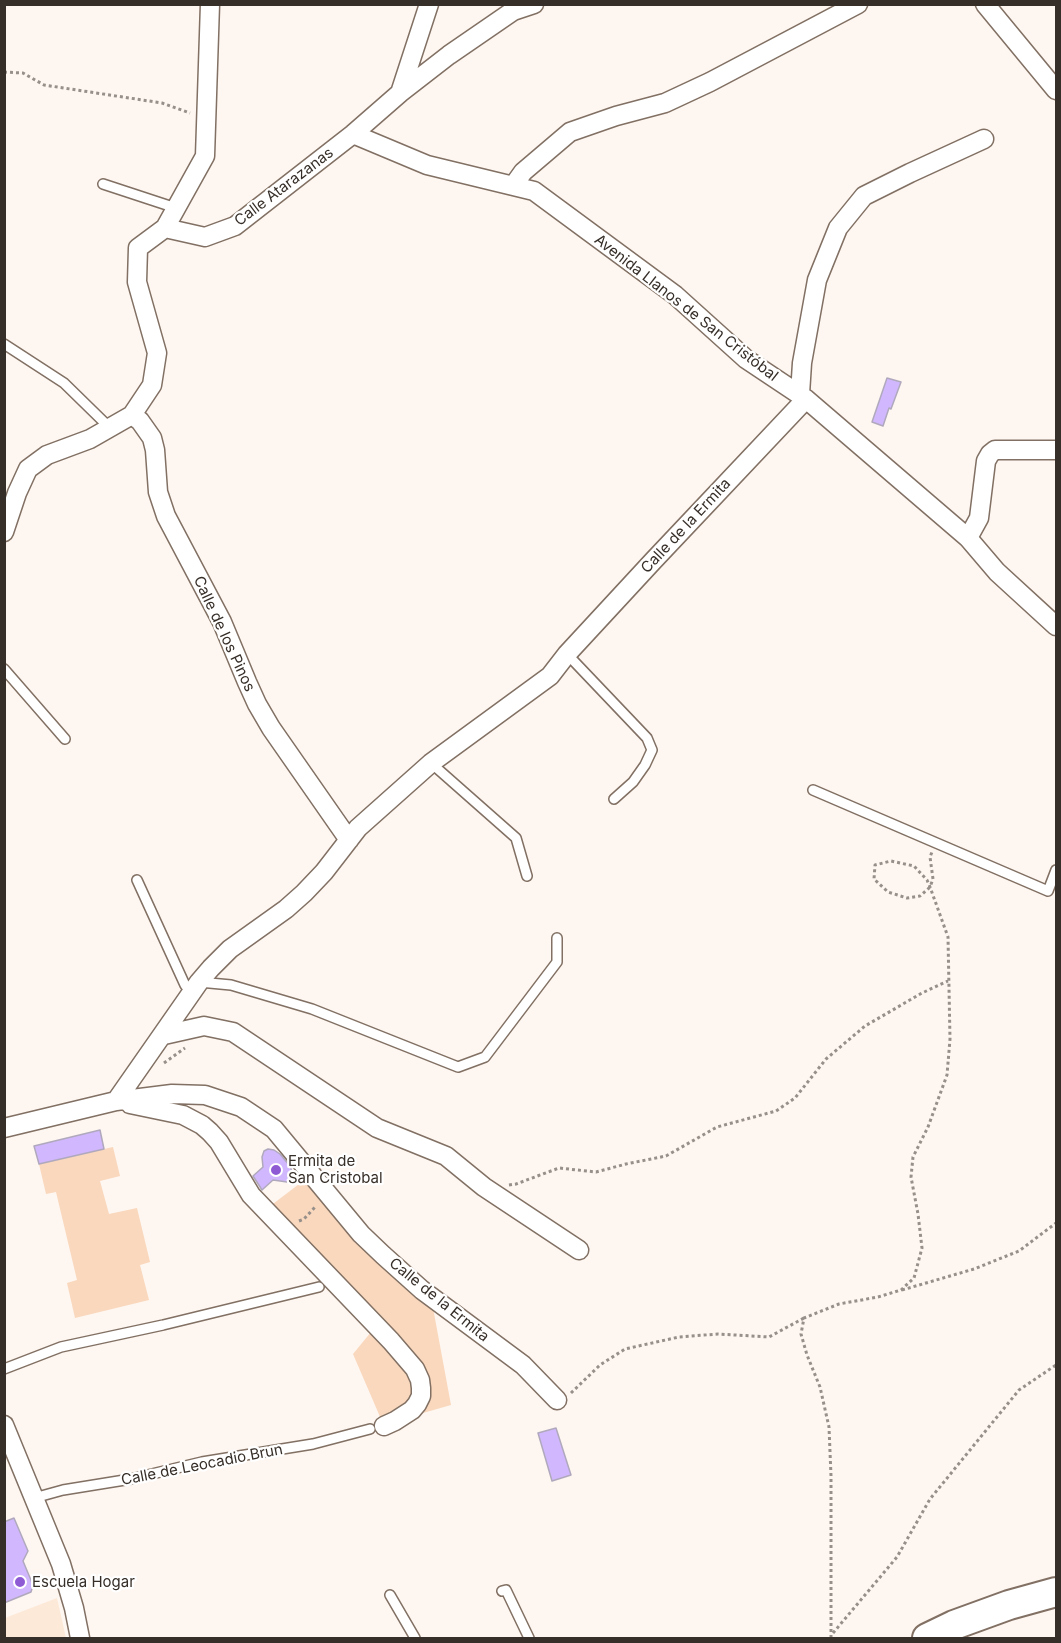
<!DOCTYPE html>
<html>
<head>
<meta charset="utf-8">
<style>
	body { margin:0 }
	#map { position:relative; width:1061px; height:1643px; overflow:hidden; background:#fef6f0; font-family:Inter,sans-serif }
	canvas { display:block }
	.frame { position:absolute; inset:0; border:6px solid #362e28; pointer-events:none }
</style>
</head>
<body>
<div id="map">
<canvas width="1061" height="1643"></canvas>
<div class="frame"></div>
</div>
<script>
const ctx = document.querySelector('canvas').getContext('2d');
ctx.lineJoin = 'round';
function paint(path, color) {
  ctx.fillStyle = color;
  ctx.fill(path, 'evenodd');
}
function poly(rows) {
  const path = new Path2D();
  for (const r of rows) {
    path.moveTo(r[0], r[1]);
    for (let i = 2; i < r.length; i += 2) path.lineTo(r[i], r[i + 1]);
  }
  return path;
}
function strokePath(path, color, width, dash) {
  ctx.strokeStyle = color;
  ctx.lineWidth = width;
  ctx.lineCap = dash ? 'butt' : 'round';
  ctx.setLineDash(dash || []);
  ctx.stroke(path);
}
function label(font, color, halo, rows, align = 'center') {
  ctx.font = font + ' Inter,sans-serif';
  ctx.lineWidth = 4.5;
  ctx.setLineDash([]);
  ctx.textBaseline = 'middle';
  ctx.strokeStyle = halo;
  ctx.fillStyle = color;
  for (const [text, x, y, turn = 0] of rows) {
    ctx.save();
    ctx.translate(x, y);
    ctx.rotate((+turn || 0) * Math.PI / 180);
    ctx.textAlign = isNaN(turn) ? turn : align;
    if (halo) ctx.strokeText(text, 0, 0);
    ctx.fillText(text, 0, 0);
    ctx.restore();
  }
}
const built = poly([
	[57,1598,66,1638,5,1638,5,1618]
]);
const green = poly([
	[113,1147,120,1176,100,1181,109,1214,137,1208,150,1262,140,1265,149,1300,75,1318,67,1283,77,1280,56,1192,46,1194,39,1164],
	[311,1175,431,1297,451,1405,395,1421,384,1426,353,1354,376,1326,265,1210]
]);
const building = poly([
	[887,378,901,382,891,409,889,408,883,426,872,422,887,378],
	[100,1130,104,1149,39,1164,34,1146,100,1130],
	[268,1149,274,1150,280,1154,290,1166,293,1174,290,1181,287,1182,273,1180,262,1190,253,1176,263,1167,262,1157,264,1151,268,1149],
	[556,1428,571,1475,552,1481,538,1433,556,1428],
	[14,1518,28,1551,23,1561,33,1585,31,1592,4,1603,4,1522,14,1518]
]);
const path = poly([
	[4,72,23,73,44,85,162,103,190,113],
	[164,1063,185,1048],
	[509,1185,516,1184,559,1168,596,1172,626,1164,666,1156,717,1127,776,1111,795,1098,826,1059,865,1026,922,993,948,981],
	[299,1221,304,1219,316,1206],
	[902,1290,974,1269,1019,1251,1056,1223],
	[571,1393,600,1365,625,1349,679,1337,718,1334,769,1337,804,1318],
	[833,1633,897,1557,930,1499,1019,1390,1056,1365],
	[831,1638,831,1476,829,1427,820,1387,807,1355,801,1334,804,1318,839,1304,878,1297,901,1290,914,1278,922,1248,918,1214,911,1177,913,1157,928,1127,947,1075,950,1039,948,937,930,887,927,880,914,866,891,861,875,865,874,879,888,892,907,898,920,896,930,887,933,879,930,857,932,852]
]);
const service = poly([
	[103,184,176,208],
	[4,344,64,383,110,428],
	[567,654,647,738,652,750,645,765,633,782,614,799],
	[4,669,65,739],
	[431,763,516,838,527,876],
	[813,790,1048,891,1056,870],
	[137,880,185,985,192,993],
	[199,982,231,985,312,1009,458,1067,485,1057,557,962,557,938],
	[4,1369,61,1347,163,1325,319,1287],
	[34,1498,63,1490,131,1479,202,1462,313,1444,370,1429],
	[502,1591,506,1590,529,1638],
	[390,1595,415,1638]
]);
const minor = poly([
	[985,4,1056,90],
	[400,93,449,55,513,11,534,4],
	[353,134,427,165,534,191,675,295,746,359,806,399,968,538,997,572,1056,626],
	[513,186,523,172,570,132,616,116,665,103,710,82,858,4],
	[165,228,205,237,235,226,353,134,400,93,429,4],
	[800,394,802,363,817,280,838,228,864,196,910,173,984,139],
	[132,415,140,421,152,438,155,450,158,492,166,516,222,622,247,682,257,704,271,728,349,840],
	[4,532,17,493,28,469,47,455,90,439,132,415,152,385,157,353,137,282,138,248,165,228,205,156,210,4],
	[968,538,979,518,986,461,990,454,995,450,1056,450],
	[164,1035,204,1026,233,1032,377,1128,446,1156,484,1187,579,1250],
	[116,1101,199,982,211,968,230,949,286,909,304,893,324,872,358,828,431,763,550,676,567,654,653,561,806,399],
	[130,1104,183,1115,202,1125,210,1132,219,1142,251,1195,391,1341,415,1369,420,1380,421,1388,421,1396,417,1404,412,1410,395,1421,384,1426],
	[4,1128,116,1101,172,1094,205,1095,241,1107,274,1129,361,1234,383,1255,422,1290,523,1365,557,1400],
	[4,1425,61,1564,74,1608,80,1638]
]);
const trunk = poly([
	[927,1638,954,1625,1009,1605,1056,1592]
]);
const markers = [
	[276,1170,6,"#8f5bd4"],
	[20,1582,6,"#8f5bd4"]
];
const streetNames = [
	["Calle Atarazanas",284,187,-37],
	["Avenida Llanos de San Cristóbal",686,308,38],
	["Calle de la Ermita",686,526,-47],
	["Calle de los Pinos",224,634,65],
	["Calle de la Ermita",439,1300,39],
	["Calle de Leocadio Brun",202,1465,-11]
];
const poiNames = [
	["Ermita de",288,1161],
	["San Cristobal",288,1178],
	["Escuela Hogar",32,1582]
];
paint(built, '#fde9d8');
paint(green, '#f9d8bd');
paint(building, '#d1b7fd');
strokePath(building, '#b0a9bd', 1.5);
strokePath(service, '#817063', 12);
strokePath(minor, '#817063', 21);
strokePath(trunk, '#817063', 32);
strokePath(path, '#978f89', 3, [3, 3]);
strokePath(service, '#fff', 9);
strokePath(minor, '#fff', 18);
strokePath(trunk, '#fff', 28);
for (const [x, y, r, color] of markers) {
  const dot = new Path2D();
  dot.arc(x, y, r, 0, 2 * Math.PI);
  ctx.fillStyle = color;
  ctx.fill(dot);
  strokePath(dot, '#fff', 2);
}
label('15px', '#362e28', '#fff', streetNames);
label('15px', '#362e28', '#fff', poiNames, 'left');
</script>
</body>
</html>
